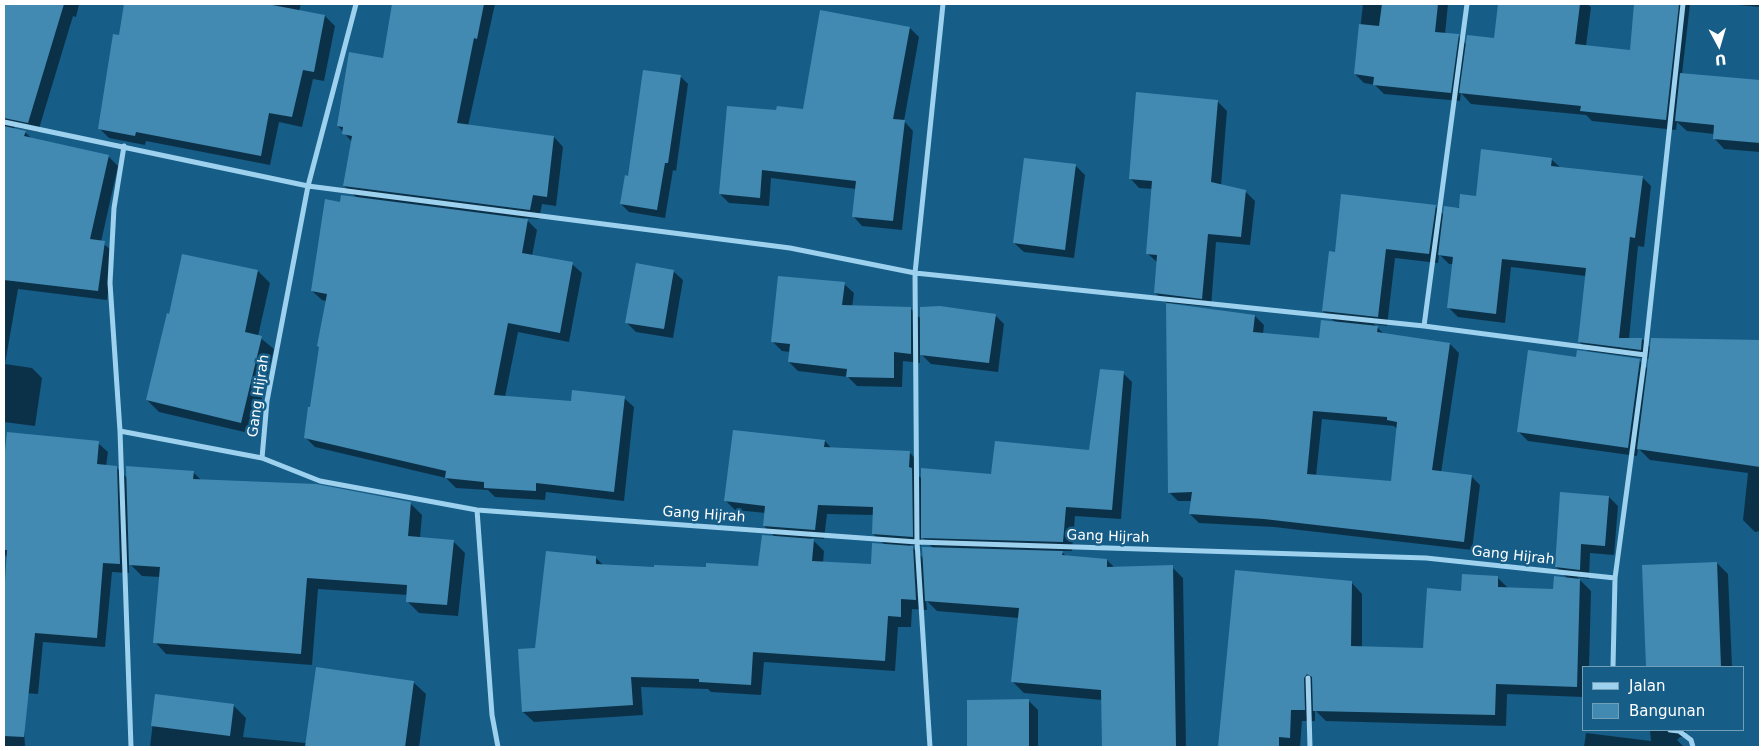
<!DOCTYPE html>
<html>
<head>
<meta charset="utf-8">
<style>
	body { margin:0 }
	#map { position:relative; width:1764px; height:751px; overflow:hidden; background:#165d88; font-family:"DejaVu Sans",sans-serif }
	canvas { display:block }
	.frame { position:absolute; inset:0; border:5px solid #fff; pointer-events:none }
	.legend { position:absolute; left:1582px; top:666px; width:162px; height:65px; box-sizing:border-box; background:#165d88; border:1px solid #739eb8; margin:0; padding:6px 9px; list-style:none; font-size:15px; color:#fff }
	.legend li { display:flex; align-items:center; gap:10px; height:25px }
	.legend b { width:25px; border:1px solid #739eb8 }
	.north { position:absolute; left:1694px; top:20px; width:50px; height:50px; -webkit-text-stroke:4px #165d88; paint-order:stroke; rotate:174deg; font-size:14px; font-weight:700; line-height:20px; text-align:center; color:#fff }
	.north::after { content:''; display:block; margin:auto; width:18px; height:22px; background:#fff; clip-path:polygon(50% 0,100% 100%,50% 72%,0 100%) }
</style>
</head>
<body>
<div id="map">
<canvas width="1764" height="751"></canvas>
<div class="frame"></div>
<ul class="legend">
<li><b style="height:6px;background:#9dd1ee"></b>Jalan</li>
<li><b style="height:14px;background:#438ab3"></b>Bangunan</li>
</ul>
<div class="north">U</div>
</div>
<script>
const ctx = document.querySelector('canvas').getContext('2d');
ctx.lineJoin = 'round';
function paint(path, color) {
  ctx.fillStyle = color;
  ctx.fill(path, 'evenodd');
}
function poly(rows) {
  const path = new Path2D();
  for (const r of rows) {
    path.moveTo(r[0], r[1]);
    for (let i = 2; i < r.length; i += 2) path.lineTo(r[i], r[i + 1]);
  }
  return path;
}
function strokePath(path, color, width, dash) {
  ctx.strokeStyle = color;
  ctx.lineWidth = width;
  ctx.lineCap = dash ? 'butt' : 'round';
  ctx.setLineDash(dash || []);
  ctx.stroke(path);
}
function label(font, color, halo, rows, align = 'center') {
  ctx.font = font + ' "DejaVu Sans",sans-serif';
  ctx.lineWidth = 5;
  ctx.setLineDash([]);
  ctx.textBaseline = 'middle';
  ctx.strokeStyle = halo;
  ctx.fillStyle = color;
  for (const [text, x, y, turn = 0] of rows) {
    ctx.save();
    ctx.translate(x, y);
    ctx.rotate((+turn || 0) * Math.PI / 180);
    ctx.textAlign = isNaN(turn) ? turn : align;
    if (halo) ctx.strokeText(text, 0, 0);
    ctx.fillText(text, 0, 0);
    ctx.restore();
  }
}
const shadow = poly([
	[4,4,79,4,76,17,73,16,38,132,15,127,12,130,25,132,32,139,108,156,118,166,101,242,114,252,107,300,18,289,5,364,32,368,42,378,35,426,4,422],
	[125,4,301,4,299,11,325,16,335,26,324,81,313,79,302,127,279,122,270,165,146,141,145,145,109,138,99,128,120,36],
	[394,4,495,4,468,126,554,137,563,147,556,206,542,204,539,219,525,218,537,230,532,256,572,264,582,273,569,342,518,332,505,397,572,403,624,398,634,407,624,501,546,492,545,500,495,497,488,490,456,488,446,478,315,447,305,437,312,409,326,301,322,300,312,291,341,203,357,198,344,186,352,142,338,126,384,60],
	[1363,4,1448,4,1445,34,1458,36,1467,45,1495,39,1500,4,1587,4,1591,7,1586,46,1631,51,1635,4,1690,4,1682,74,1760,82,1760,152,1724,149,1714,138,1714,134,1687,131,1677,122,1676,130,1592,121,1586,115,1471,104,1461,93,1460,101,1384,94,1375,85,1364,83,1355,74],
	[1727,4,1760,4,1760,7],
	[821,12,910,28,919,37,904,121,913,131,902,230,862,226,853,216,856,189,771,178,769,206,729,203,720,194,777,112,804,111],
	[680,76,688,84,676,171,673,170,665,218,629,212,621,204,629,177],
	[1217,101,1227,111,1221,186,1245,191,1255,201,1250,245,1216,242,1211,307,1168,303,1168,305,1255,316,1264,325,1263,334,1320,339,1335,322,1323,311,1336,253,1435,206,1444,215,1551,159,1561,168,1642,177,1651,186,1644,247,1638,246,1629,339,1642,339,1651,348,1652,339,1760,341,1760,531,1755,532,1743,520,1748,473,1650,460,1638,448,1637,456,1528,441,1518,431,1577,358,1639,360,1648,369,1650,359,1588,351,1579,341,1586,276,1511,267,1505,323,1458,317,1449,308,1454,264,1449,264,1439,254,1438,263,1395,258,1387,326,1374,324,1385,335,1450,344,1459,353,1441,473,1471,476,1480,485,1472,550,1274,527,1199,523,1190,514,1192,501,1178,501,1169,492,1167,303,1155,293,1158,263,1147,253,1153,189,1139,188,1130,178],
	[1322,419,1394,426,1397,429,1392,483,1316,476],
	[1076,166,1085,175,1074,258,1024,252,1014,243],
	[258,271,270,283,258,336,274,349,253,434,159,412,147,400],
	[673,271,683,280,673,338,636,332,627,323],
	[844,284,854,293,852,307,910,308,921,319,995,315,1004,324,998,372,931,364,920,353,920,363,903,361,902,387,857,386,848,377,798,371,789,362,790,352,782,351,772,341],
	[1123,373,1132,382,1121,519,1075,516,1072,551,1061,551,1066,556,1107,560,1115,568,1172,567,1183,578,1186,747,1103,747,1102,700,1024,693,1013,682,1019,618,937,611,926,600,927,610,912,609,911,627,898,627,895,671,764,662,761,695,711,692,708,689,641,687,643,715,534,722,523,712,536,649,596,558,604,566,655,569,759,567,775,537,764,526,766,513,735,510,726,501,825,441,831,448,909,452,919,462,918,475,922,479,992,476,1090,451],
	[827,514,874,515,873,534,885,545,872,565,823,563,824,551,811,538,824,539],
	[921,536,933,548,924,559,910,545,921,546],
	[8,434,98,443,108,452,106,466,116,467,127,478,193,472,201,480,410,503,422,515,420,538,453,541,465,553,458,616,419,613,407,601,408,595,318,589,312,665,166,654,155,642,160,577,142,576,129,563,129,573,112,572,105,647,43,642,38,694,10,692,4,686,4,628,8,558,4,554,4,472],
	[1609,497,1618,506,1614,555,1590,553,1589,579,1577,577,1591,591,1589,667,1583,667,1583,697,1507,694,1506,726,1326,721,1315,710,1315,721,1302,721,1300,747,1219,747,1236,572,1351,582,1362,594,1362,648,1424,649,1462,593,1498,578,1509,589,1554,590,1568,579,1556,567],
	[1717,563,1728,574,1732,667,1648,667,1643,566],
	[413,682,426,694,419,747,150,747,156,696,233,705,246,718,243,737,306,743],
	[1028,700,1038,710,1038,746,1060,747,968,747,969,701],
	[14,719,24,728,25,747,4,747,4,720],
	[1650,730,1686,730,1685,737,1680,737,1677,740,1684,747,1584,747,1586,733,1651,741]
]);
const building = poly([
	[4,4,64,4,28,123,4,118],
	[124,4,267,4,325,15,314,72,303,70,292,117,269,113,261,156,136,132,135,136,98,129,113,34,119,35],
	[392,4,484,4,477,39,474,38,457,123,554,136,547,197,533,195,530,210,343,186,352,136,342,134,343,127,337,126,349,52,383,58],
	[1382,4,1438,4,1435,32,1459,34,1451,93,1373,85,1374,77,1354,74,1359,24,1379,26],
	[1498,4,1580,4,1575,44,1630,50,1634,4,1679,4,1666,120,1580,111,1581,106,1459,93,1467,35,1494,38],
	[820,10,910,27,893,119,905,120,893,221,852,217,856,181,762,170,760,198,719,194,727,106,776,110,777,106,803,109],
	[643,70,681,75,668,163,665,163,657,210,620,204,625,175,628,176],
	[1680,73,1760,80,1760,143,1713,139,1714,125,1675,121],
	[1136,92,1218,100,1211,182,1246,190,1241,237,1208,234,1202,299,1154,293,1157,255,1146,254,1152,181,1129,179],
	[4,126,26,131,24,136,109,155,90,239,105,241,98,291,4,280],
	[1481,149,1552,158,1551,166,1643,176,1635,238,1630,237,1619,338,1642,338,1641,350,1578,342,1586,268,1502,259,1496,314,1447,308,1453,257,1438,255,1444,206,1459,208,1460,194,1476,196],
	[1024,158,1076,164,1065,250,1013,243],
	[1341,194,1436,205,1429,254,1386,249,1378,317,1322,311,1329,251,1335,252],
	[341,195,528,219,522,253,573,262,560,333,508,323,494,395,571,401,572,390,625,396,614,492,536,483,536,491,484,488,484,482,445,478,446,471,304,438,308,407,310,407,319,347,317,346,327,294,311,291,325,199,340,202],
	[182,254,258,270,245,332,262,336,241,423,146,400,167,313,169,314],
	[636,263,674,270,664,329,625,323],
	[778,276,845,282,842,305,911,307,911,354,894,352,894,378,846,377,847,369,788,362,790,344,771,342],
	[1166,303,1255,315,1253,332,1319,338,1321,320,1378,326,1377,332,1450,343,1432,470,1472,475,1464,542,1264,519,1189,514,1192,492,1168,493],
	[1313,411,1387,417,1387,420,1397,422,1391,481,1307,474],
	[940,306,996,314,989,363,920,355,920,307],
	[1651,338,1760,340,1760,467,1637,449],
	[1528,350,1576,357,1577,350,1640,359,1628,448,1517,432],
	[1100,369,1124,371,1112,510,1066,507,1063,542,921,538,921,468,991,474,995,441,1089,450],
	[733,430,825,440,824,447,910,451,909,467,912,468,913,537,872,534,873,507,818,505,815,530,763,526,765,506,724,501],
	[7,432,99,441,97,464,117,466,120,564,103,563,97,638,35,633,24,737,4,736,4,597,7,550,4,550,4,460],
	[126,466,194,471,193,479,316,484,411,502,408,536,454,540,447,605,406,602,407,585,307,578,301,654,153,643,160,567,129,565],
	[1560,492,1609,496,1605,546,1581,544,1580,570,1555,567],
	[762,535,814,539,812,561,871,564,872,543,913,546,916,600,901,599,901,617,888,616,885,661,753,652,751,685,699,682,699,679,631,677,633,705,522,712,518,649,535,648,546,551,596,556,596,564,654,567,654,565,706,567,706,563,758,566],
	[922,547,1063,551,1062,555,1107,559,1107,567,1173,565,1176,747,1102,747,1101,690,1011,682,1019,608,925,601],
	[1717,562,1721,667,1646,667,1642,565],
	[1235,570,1352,581,1351,646,1423,648,1427,588,1461,591,1462,574,1498,576,1498,587,1553,589,1554,576,1580,579,1577,687,1496,684,1495,715,1313,711,1312,677,1307,674,1304,678,1305,710,1291,710,1290,738,1279,737,1279,747,1218,747],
	[316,667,414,681,405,747,305,747],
	[155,694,234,704,230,736,151,726],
	[1029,699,1029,747,967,747,967,700]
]);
const street = poly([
	[4,122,308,186,790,248,915,273,1424,326,1645,355],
	[124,146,114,208,110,283,120,431,131,747],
	[1424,326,1467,4],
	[120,431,262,458,320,481,477,510,917,542,1426,558,1615,578],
	[262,458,267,401,308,186,356,4],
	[477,510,492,715,498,747],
	[1613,667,1615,578,1645,355,1683,4],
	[1308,678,1310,747],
	[1670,730,1679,731,1691,740,1693,747],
	[930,747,917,542,915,273,943,4]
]);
const streetNames = [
	["Gang Hijrah",259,396,-82],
	["Gang Hijrah",704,515,4],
	["Gang Hijrah",1108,537,2],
	["Gang Hijrah",1513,556,6]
];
paint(shadow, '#0007');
paint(building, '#438ab3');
strokePath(street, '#9dd1ee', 5);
label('14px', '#fff', '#165d88', streetNames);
</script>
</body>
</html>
